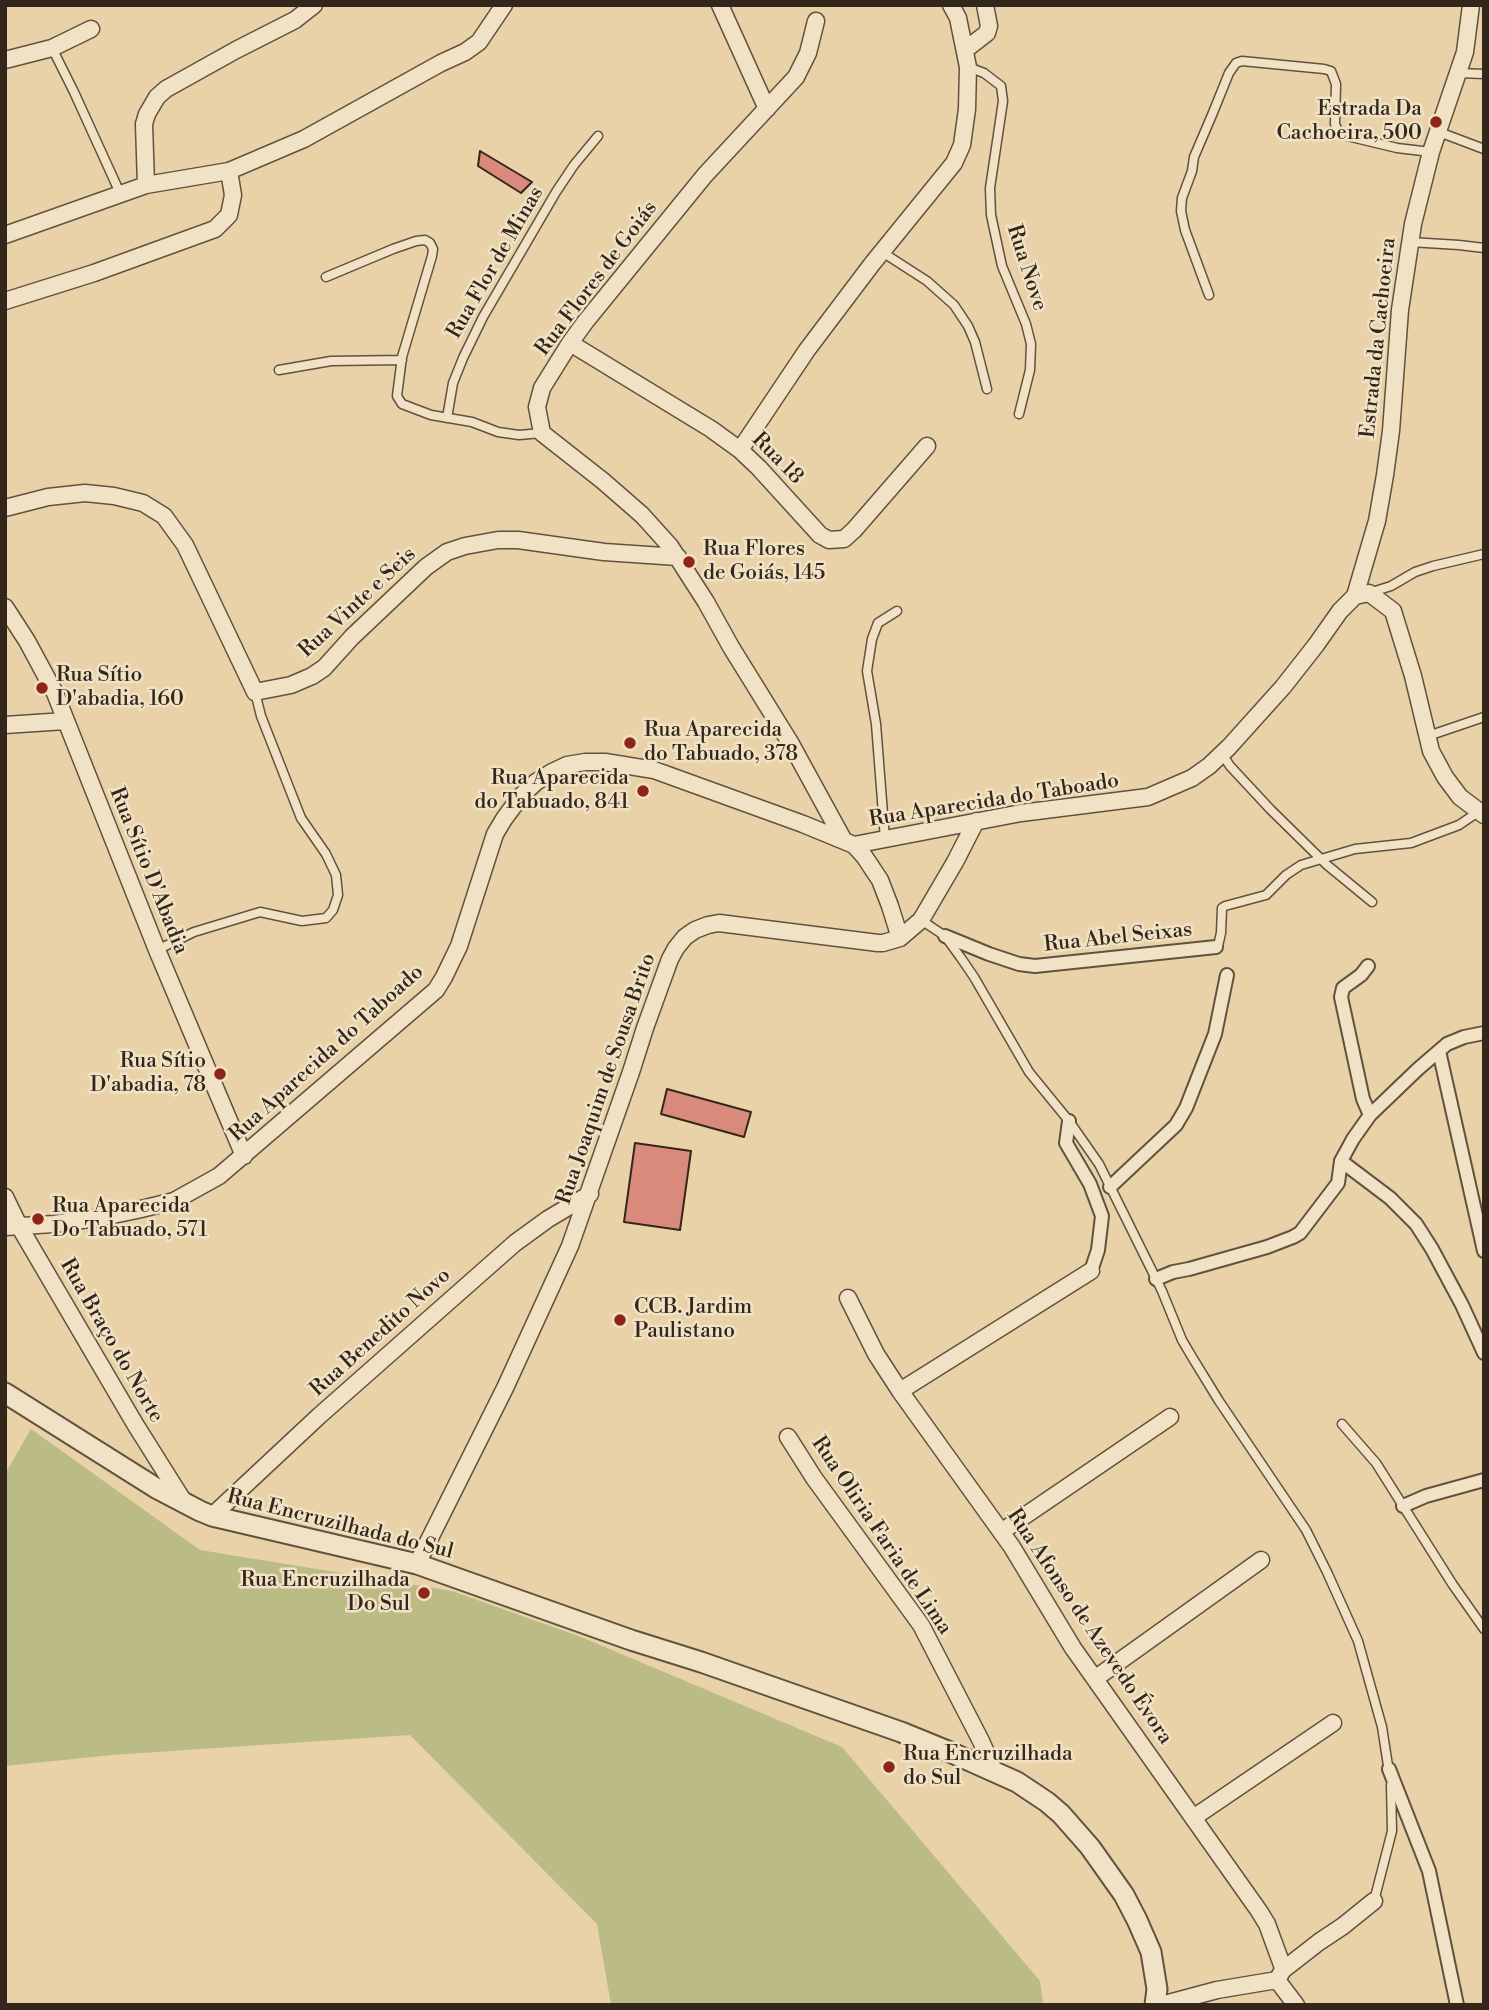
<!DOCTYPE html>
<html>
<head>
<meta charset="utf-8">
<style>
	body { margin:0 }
	#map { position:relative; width:1489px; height:2010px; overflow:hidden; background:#e9d2a8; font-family:"Libre Bodoni",serif }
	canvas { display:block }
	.frame { position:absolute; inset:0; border:7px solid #33271b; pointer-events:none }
</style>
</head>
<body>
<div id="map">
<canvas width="1489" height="2010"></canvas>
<div class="frame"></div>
</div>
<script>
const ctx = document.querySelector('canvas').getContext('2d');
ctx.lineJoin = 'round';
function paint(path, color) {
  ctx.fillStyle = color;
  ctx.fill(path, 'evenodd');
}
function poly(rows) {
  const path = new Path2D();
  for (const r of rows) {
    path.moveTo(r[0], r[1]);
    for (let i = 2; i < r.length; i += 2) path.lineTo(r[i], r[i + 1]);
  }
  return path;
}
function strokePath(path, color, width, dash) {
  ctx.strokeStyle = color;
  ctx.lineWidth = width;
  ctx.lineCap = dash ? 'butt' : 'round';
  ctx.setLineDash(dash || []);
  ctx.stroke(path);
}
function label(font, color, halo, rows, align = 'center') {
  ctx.font = font + ' "Libre Bodoni",serif';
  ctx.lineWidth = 5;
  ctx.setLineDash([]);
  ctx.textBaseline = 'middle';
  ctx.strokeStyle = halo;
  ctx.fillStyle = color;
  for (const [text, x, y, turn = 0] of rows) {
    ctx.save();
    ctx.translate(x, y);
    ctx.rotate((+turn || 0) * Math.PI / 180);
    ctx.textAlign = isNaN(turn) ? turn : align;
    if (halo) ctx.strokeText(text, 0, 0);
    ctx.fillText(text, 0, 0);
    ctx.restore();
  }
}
const green = poly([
	[31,1429,200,1550,452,1591,581,1637,842,1747,1040,1981,1043,2005,611,2005,597,1924,410,1735,112,1755,5,1766,5,1474]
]);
const building = poly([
	[480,151,532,182,521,193,478,166,480,151],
	[667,1089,751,1112,744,1137,661,1114,667,1089],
	[635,1143,691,1151,680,1230,624,1222,635,1143]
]);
const service = poly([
	[52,48,74,92,120,193],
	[968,67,984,73,1001,86,1003,101,990,188,991,215,1002,266,1026,324,1031,344,1030,370,1019,414],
	[1459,73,1484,74],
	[1439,132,1484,149],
	[1410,242,1459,245,1484,248],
	[882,252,927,281,954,305,968,326,975,342,987,389],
	[326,277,393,249,416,241,425,240,430,243,433,249,432,256,402,357,397,396,402,404,431,415,472,422,498,432,519,435,542,433],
	[1209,295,1185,230,1181,211,1182,198,1192,171,1194,157,1212,115,1229,73,1236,63,1242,61,1324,69,1331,71,1336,84,1335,124,1338,131,1343,135,1397,148,1431,152],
	[279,370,331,361,402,360],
	[447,418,453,383,463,358,483,317,556,192,574,165,598,136],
	[1369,593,1391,586,1415,572,1433,566,1484,554],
	[1428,736,1484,717],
	[1222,754,1230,766,1270,809,1327,865,1372,902],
	[885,839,876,724,867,671,872,639,878,623,897,611],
	[921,920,945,936,961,958,974,977,1029,1072,1069,1121,1099,1164,1162,1291,1182,1340,1192,1357,1219,1401,1306,1530,1327,1572,1358,1641,1382,1727,1389,1772],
	[1216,947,1218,946,1221,933,1222,908,1225,906,1266,895,1286,875,1301,865,1355,849,1411,843,1459,825,1478,812],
	[157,950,194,932,260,912,302,921,326,918,333,910,338,895,336,875,326,854,301,818,261,716,255,692],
	[1342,1424,1376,1463,1453,1585,1484,1629],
	[1374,1901,1392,1831,1391,1785]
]);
const pedestrian = poly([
	[945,936,989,954,1019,964,1035,966,1216,947],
	[1368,966,1361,975,1343,988,1341,997,1363,1099,1370,1115],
	[1439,1051,1484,1251],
	[1069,1121,1066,1143,1090,1184,1102,1216,1098,1250,1091,1271],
	[1341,1161,1390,1198,1416,1224,1432,1249,1462,1305,1484,1353],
	[1110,1187,1176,1125,1186,1108,1215,1034,1227,975],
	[1156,1279,1173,1272,1189,1269,1267,1247,1293,1237,1300,1233,1338,1183,1341,1161,1353,1139,1370,1115,1418,1069,1447,1044,1464,1037,1484,1033],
	[1403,1506,1426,1496,1484,1480],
	[1389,1769,1429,1871,1457,2005]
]);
const minor = poly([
	[720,5,767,109],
	[816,21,808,53,796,77,705,175,586,321,570,343,542,388,537,407,542,433,603,481,642,515,670,546,706,602,731,647,791,744,843,839],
	[965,50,987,33,989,26,985,5],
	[5,60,52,48,91,29],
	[146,185,144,124,147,114,157,97,166,89,236,50,295,20,314,5],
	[5,235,146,185,229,171,304,139,441,63,465,52,479,42,504,5],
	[5,301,94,273,215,229,229,215,233,195,229,171],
	[570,343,711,429,740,450,759,468,820,535,829,540,844,539,854,530,927,446],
	[740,450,807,350,872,264,954,163,962,145,967,109,968,67,958,18,951,5],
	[5,508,48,497,85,493,114,496,143,503,164,516,185,545,255,692,291,685,312,676,324,668,352,637,426,567,447,552,465,546,498,540,518,540,604,552,678,557],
	[1355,596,1377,521,1385,475,1391,431,1400,310,1413,224,1431,152,1465,52,1471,5],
	[5,607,27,641,55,693,157,950,244,1156],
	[5,725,65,721],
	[854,845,864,856,880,880,890,906,900,938],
	[5,1197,19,1226,135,1424,184,1502],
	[5,1227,54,1224,103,1217,137,1210,174,1201,219,1176,436,990,444,977,459,946,495,834,504,819,521,796,536,782,552,772,567,765,585,762,605,762,654,770,803,824,854,845,1021,813,1148,797,1192,778,1209,766,1229,747,1283,687,1316,645,1340,611,1355,596,1369,593,1393,611,1413,676,1431,751,1445,777,1460,797,1484,815],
	[848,1298,876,1354,900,1391,1012,1547,1073,1648,1259,1911,1267,1924,1282,1965,1283,1970,1277,1980],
	[900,1391,1091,1271],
	[788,1437,814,1478,921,1625,981,1741,994,1771],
	[212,1516,319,1416,515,1243,548,1219,590,1194],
	[1001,1532,1170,1417],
	[417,1564,505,1388,570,1246,631,1072,645,1028,670,959,676,948,685,937,695,930,708,925,719,923,878,943,883,943,900,938,921,920,955,862,976,821],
	[1096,1678,1261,1560],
	[1193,1818,1333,1723],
	[1283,1970,1319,1942,1343,1926,1374,1901],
	[1161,2005,1217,1990,1277,1980,1296,2005]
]);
const tertiary = poly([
	[5,1393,156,1488,200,1511,212,1516,417,1564,631,1640,701,1662,901,1732,950,1752,1017,1782,1047,1802,1061,1814,1090,1847,1124,1895,1137,1920,1151,1952,1157,1989,1155,2005]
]);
const markers = [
	[1436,122,7,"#8f2418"],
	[689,562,7,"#8f2418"],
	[42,688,7,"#8f2418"],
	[630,743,7,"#8f2418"],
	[643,791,7,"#8f2418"],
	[220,1074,7,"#8f2418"],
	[38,1219,7,"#8f2418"],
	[620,1320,7,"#8f2418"],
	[424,1593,7,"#8f2418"],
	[889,1767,7,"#8f2418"]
];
const poiNames = [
	["Estrada Da",1422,110,"right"],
	["Cachoeira, 500",1422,134,"right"],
	["Rua Flores",703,550],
	["de Goiás, 145",703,574],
	["Rua Sítio",56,676],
	["D'abadia, 160",56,700],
	["Rua Aparecida",644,731],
	["do Tabuado, 378",644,755],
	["Rua Aparecida",629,779,"right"],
	["do Tabuado, 841",629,803,"right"],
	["Rua Sítio",206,1062,"right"],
	["D'abadia, 78",206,1086,"right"],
	["Rua Aparecida",52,1207],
	["Do Tabuado, 571",52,1231],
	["CCB. Jardim",634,1308],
	["Paulistano",634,1332],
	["Rua Encruzilhada",410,1581,"right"],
	["Do Sul",410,1605,"right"],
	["Rua Encruzilhada",903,1755],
	["do Sul",903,1779]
];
const streetNames = [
	["Rua Flor de Minas",496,263,-60],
	["Rua Nove",1026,268,72],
	["Rua Flores de Goiás",597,279,-53],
	["Estrada da Cachoeira",1379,338,-84],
	["Rua 18",777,459,45],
	["Rua Vinte e Seis",358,603,-43],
	["Rua Aparecida do Taboado",994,801,-9],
	["Rua Sítio D'Abadia",148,871,68],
	["Rua Abel Seixas",1118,938,-6],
	["Rua Aparecida do Taboado",327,1054,-42],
	["Rua Joaquim de Sousa Brito",607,1079,-71],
	["Rua Benedito Novo",381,1333,-42],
	["Rua Braço do Norte",111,1341,60],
	["Rua Encruzilhada do Sul",340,1525,14],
	["Rua Oliria Faria de Lima",881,1536,56],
	["Rua Afonso de Azevedo Évora",1089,1627,56]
];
paint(green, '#babb85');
paint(building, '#d98a7c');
strokePath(building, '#33271b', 2);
strokePath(service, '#60523e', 11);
strokePath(pedestrian, '#60523e', 16);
strokePath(minor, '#60523e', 19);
strokePath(tertiary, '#60523e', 23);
strokePath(service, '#f1e2c6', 8);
strokePath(pedestrian, '#f1e2c6', 12);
strokePath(minor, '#f1e2c6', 16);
strokePath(tertiary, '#f1e2c6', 19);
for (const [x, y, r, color] of markers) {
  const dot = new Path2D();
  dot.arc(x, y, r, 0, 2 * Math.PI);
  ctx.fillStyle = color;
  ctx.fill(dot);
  strokePath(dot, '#f1e2c6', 2.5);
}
label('21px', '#33271b', '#f1e2c6', poiNames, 'left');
label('21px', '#33271b', '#f1e2c6', streetNames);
</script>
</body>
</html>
